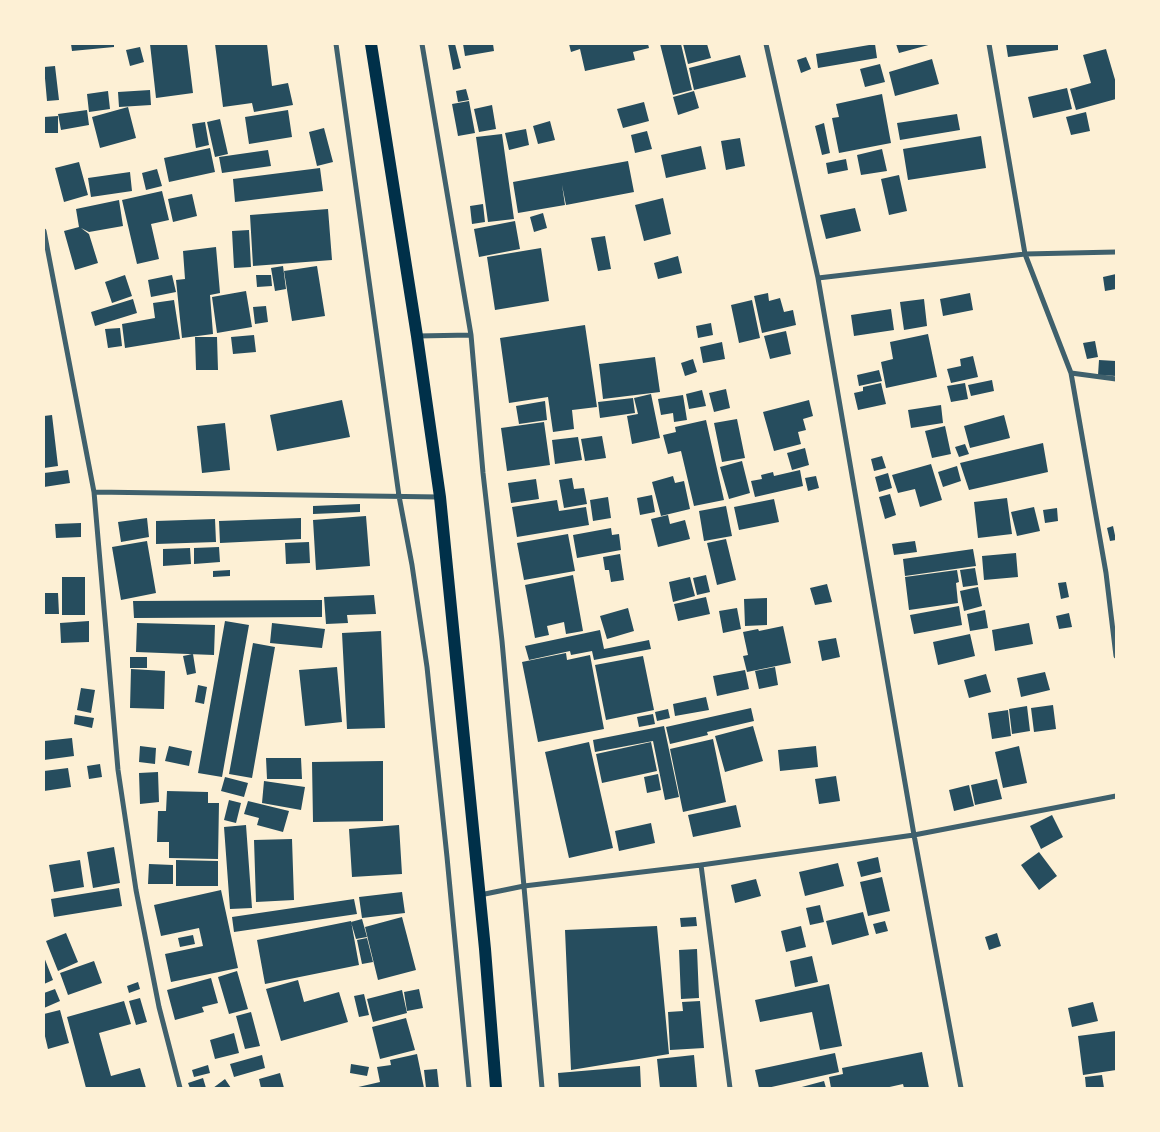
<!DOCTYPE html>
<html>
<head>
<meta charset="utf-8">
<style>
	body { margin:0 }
	#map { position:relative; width:1160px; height:1132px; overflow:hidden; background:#fdf0d5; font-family:Lato,sans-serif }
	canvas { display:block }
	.frame { position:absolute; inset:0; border:45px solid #fdf0d5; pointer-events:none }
</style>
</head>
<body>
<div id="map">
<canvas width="1160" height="1132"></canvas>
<div class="frame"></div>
</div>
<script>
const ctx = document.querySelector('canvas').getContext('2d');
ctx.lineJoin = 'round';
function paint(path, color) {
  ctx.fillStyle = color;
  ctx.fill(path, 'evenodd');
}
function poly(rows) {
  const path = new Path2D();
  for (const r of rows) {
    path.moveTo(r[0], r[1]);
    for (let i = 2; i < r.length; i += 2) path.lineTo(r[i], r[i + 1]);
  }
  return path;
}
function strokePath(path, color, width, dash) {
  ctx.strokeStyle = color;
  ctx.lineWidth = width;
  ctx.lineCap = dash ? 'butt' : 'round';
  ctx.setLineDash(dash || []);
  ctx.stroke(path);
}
const building = poly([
	[71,44,114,44,114,47,72,51],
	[150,44,187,44,193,93,156,98],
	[215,44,267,44,272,86,288,83,293,105,254,112,252,103,223,107],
	[448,44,455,44,461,68,453,70],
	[463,44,493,44,494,51,465,56],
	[569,44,648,44,649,48,633,52,635,60,585,71,580,49,571,52],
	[660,44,681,44,692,90,673,95],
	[683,44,707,44,711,58,688,64],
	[875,44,877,58,818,68,816,54],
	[896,44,932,44,899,53],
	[1006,44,1058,44,1058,50,1008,57],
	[140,47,144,62,130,66,126,50],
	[1106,49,1116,83,1116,99,1076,110,1070,89,1091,83,1083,55],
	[740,55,746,77,694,90,689,68],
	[806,57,811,69,801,73,797,60],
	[932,59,939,84,895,96,889,72],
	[880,64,885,82,865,87,860,69],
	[55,66,59,100,47,101,44,67],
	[1067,88,1072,109,1033,118,1028,97],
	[466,89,469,100,458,102,456,91],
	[150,90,151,105,119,107,118,92],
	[108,91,110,109,89,112,87,94],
	[694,91,699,108,678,115,673,97],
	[882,94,891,143,839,153,832,118,839,117,836,104],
	[469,101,475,133,458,136,452,104],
	[644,102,649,121,623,128,617,109],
	[492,105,496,129,479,132,474,109],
	[128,107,136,138,100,148,92,117],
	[87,110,89,125,61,130,58,114],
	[288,110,292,137,249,144,245,117],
	[1086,112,1090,131,1071,135,1066,117],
	[957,114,960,130,900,140,897,123],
	[58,116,58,133,44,133,44,117],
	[220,119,228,154,215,157,207,122],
	[550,121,555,140,538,144,533,126],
	[205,122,209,145,196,148,192,124],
	[824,123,830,153,822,155,815,126],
	[324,128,333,162,317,166,309,132],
	[526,129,529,145,509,150,505,133],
	[647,131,652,149,635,153,631,135],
	[502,134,514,219,488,222,476,137],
	[981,136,986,168,908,180,903,149],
	[740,138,745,166,726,170,721,141],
	[701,146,706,169,666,178,661,155],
	[210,148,215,172,169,182,164,158],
	[882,149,887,171,861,175,857,155],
	[268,150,271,166,222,173,219,157],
	[846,159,848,170,828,174,826,163],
	[628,161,634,192,566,205,562,185,565,205,518,213,513,182],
	[79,162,88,195,64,202,55,168],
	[320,168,323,191,235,202,233,179],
	[157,169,162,186,146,190,142,173],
	[130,172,132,191,91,197,88,178],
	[899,175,907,211,889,215,881,179],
	[162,191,169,220,151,224,159,259,137,264,122,200],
	[192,194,197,216,173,222,168,199],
	[663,198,671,234,644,241,635,205],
	[119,200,123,226,89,232,81,228,89,234,98,263,75,270,64,231,79,227,76,209],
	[483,204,485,222,472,224,470,206],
	[855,208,861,231,826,239,820,215],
	[328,209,332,260,253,266,250,215],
	[543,213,547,228,534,232,530,217],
	[515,221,520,249,479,257,474,229],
	[249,230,251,267,234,268,232,231],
	[605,236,611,269,598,271,591,238],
	[216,247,220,293,210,295,213,334,182,338,176,280,185,279,183,251],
	[541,248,549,301,495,310,487,257],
	[678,256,682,273,658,279,654,263],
	[283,266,286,289,275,291,271,268],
	[317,266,325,316,292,321,284,271],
	[1116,274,1116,289,1105,291,1103,277],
	[125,275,132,296,112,303,105,282],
	[172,275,176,292,151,297,148,280],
	[256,275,271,275,272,286,257,287],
	[246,291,252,327,217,333,212,297],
	[768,293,769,301,780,298,784,312,793,310,796,325,762,333,754,296],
	[970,293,973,310,943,316,940,299],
	[133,299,137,313,95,326,91,312],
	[924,299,927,326,904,330,900,302],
	[174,300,180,339,125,348,122,324,155,318,153,303],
	[752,300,760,338,739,343,731,305],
	[266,306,268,322,255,324,253,307],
	[891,309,894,330,854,336,851,315],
	[711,323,713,335,698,338,696,326],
	[585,325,597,407,572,410,574,429,553,432,548,397,509,403,500,338],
	[120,328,122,346,108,348,105,329],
	[786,331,791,354,770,359,764,336],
	[928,334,937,377,886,388,881,362,893,359,890,342],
	[254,335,256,352,233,354,231,337],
	[195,337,217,337,218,370,196,370],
	[1095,341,1098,357,1087,359,1083,343],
	[722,342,725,359,703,363,700,347],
	[973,356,978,377,951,383,947,369,961,366,960,359],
	[655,357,660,392,603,399,599,364],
	[693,359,697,372,685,376,681,363],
	[1099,360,1116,361,1116,376,1098,375],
	[879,370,882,381,859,386,857,375],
	[992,380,994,391,971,396,968,385],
	[881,383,886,404,858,410,854,393,863,391,863,387],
	[965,383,968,399,951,402,947,386],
	[726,389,730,408,714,412,709,393],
	[702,390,706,406,689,409,686,394],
	[651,394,660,438,632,444,627,416,638,414,634,398],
	[683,395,687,420,674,422,673,413,661,415,658,399],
	[633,398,635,413,600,418,598,402],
	[342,400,350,437,277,451,270,415],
	[809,400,813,416,803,419,806,430,798,432,801,444,774,451,763,412],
	[545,401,547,420,519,424,516,406],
	[941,405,943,423,911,428,908,410],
	[52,415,58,466,44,468,44,416],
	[1004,415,1010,438,970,448,964,426],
	[737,419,745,458,722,462,714,423],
	[706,420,724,500,694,506,681,451,668,454,663,435,676,432,675,427],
	[544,422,550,465,507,471,501,428],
	[225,423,230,470,202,473,197,426],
	[945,426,951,454,932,458,925,431],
	[602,436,606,458,585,461,581,439],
	[578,437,582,460,555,464,552,440],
	[1043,443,1048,472,969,490,960,463],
	[965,444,969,454,959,457,955,447],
	[805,448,809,465,792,470,787,453],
	[882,456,886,468,874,471,871,459],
	[742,461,750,493,729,499,720,467],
	[931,464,942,500,920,507,915,489,898,493,892,475],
	[957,466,961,481,943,487,938,472],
	[68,470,70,483,44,487,44,473],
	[800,470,803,486,755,497,751,481,762,479,761,475,773,472,774,476],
	[888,473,892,488,879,492,875,477],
	[673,476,675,483,684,481,690,509,661,516,652,482],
	[816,476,819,488,808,491,805,478],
	[572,478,574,489,584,488,587,504,564,508,559,480],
	[536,479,539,499,511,503,508,483],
	[890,494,896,515,885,519,879,497],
	[652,495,655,512,640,515,637,498],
	[608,497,611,518,593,521,590,500],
	[1007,498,1012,534,978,538,974,502],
	[774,499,779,522,739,530,734,507],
	[557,500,559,511,586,507,589,525,517,537,512,507],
	[360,504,360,512,313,514,313,506],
	[726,506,732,536,704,541,699,511],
	[1034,507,1040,531,1017,536,1011,512],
	[1057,508,1058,521,1045,523,1043,510],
	[668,515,670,524,685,520,690,539,658,547,651,519],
	[366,516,370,566,316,570,313,520],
	[147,518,149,537,121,542,118,522],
	[301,518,301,539,220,543,219,521],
	[215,519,216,542,156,544,156,521],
	[81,523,81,537,56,538,55,524],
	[1113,526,1116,540,1110,541,1107,528],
	[611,528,612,535,619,534,621,550,577,558,573,535],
	[568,534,575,571,524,580,517,543],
	[726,539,736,580,717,585,707,543],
	[147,541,156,593,121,600,112,547],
	[915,541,917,552,894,555,892,544],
	[309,542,310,563,286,564,285,543],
	[219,547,220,562,194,564,194,548],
	[190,548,191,564,163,566,163,549],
	[973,549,976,566,905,576,903,559],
	[1016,553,1018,577,984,580,982,556],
	[620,554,624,580,611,582,609,570,605,570,603,557],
	[975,568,978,585,963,587,960,570],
	[230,570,230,576,213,577,213,571],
	[957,570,959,582,956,583,958,603,909,610,905,577],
	[573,575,583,631,566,634,564,622,547,626,549,635,535,638,525,585],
	[706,575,710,592,697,595,693,578],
	[62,577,85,577,85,615,62,615],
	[690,577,695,596,673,602,669,582],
	[1066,582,1069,597,1061,599,1058,583],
	[827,584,832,602,815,605,810,588],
	[978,587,982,606,964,611,960,591],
	[44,593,58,593,59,614,44,614],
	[374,595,376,614,347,615,348,623,326,624,324,597],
	[706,597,710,614,678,621,674,604],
	[767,598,767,625,745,626,744,599],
	[322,600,322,617,134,618,133,601],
	[959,606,962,625,914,634,910,615],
	[628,608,634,631,607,639,600,616],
	[737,608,741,629,723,633,719,611],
	[985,610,988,628,970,631,967,614],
	[1069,613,1072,627,1059,629,1056,616],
	[89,621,89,642,61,643,60,623],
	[225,621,249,625,222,777,198,773],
	[137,623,215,625,214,655,136,652],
	[272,623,325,629,322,648,270,643],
	[1029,623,1033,644,995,651,992,630],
	[783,626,791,663,747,672,743,656,748,655,743,632,758,629,759,631],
	[600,630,604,649,649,640,651,649,594,660,592,651,571,655,570,651,529,660,525,646],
	[381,631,385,728,347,729,342,633],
	[970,634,975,656,938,665,933,642],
	[836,638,840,657,822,661,818,641],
	[253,643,275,647,252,778,229,774],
	[566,653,567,660,590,655,604,729,538,742,522,662],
	[193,654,196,673,187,675,183,656],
	[643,656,654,710,606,720,595,665],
	[130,657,147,657,147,668,130,668],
	[337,667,342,722,305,726,299,670],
	[775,667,778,685,759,689,755,671],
	[131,669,165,671,164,709,130,708],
	[745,670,749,689,717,696,713,676],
	[1045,672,1050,690,1021,697,1017,678],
	[986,674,991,692,969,698,964,680],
	[198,685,207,687,204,704,195,702],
	[81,688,95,690,91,713,77,710],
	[706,697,709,710,675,716,673,704],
	[1053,705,1056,729,1034,732,1031,708],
	[1027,706,1030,731,1012,734,1009,709],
	[751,708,754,721,707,732,708,735,670,744,666,727],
	[668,709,670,718,657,721,655,712],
	[1008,710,1011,736,992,739,988,713],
	[653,714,655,724,639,727,637,717],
	[75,715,94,718,92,728,74,724],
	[664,726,679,797,665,800,653,741,595,752,593,740],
	[753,726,763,761,725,772,715,736],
	[72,738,74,756,44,760,44,741],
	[713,739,726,802,683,812,670,749],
	[589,742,613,848,569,858,545,752],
	[651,742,657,771,602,783,596,754],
	[140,746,156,748,155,764,139,762],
	[169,746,192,751,189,766,165,761],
	[816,746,818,767,780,771,778,750],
	[1019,746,1027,783,1003,788,995,752],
	[266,758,301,758,302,779,267,779],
	[383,761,383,821,313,822,312,762],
	[100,764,102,777,89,779,87,766],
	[68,768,71,787,44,791,44,771],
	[158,772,159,802,140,804,139,773],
	[658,774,661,790,647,793,644,777],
	[836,776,840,801,819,804,815,779],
	[225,777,248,783,244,797,221,791],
	[997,779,1002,799,975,805,971,785],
	[264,781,305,787,301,810,262,803],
	[969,785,974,806,954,811,949,790],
	[167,791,208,792,208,803,219,803,218,859,169,858,169,842,157,842,158,811,166,811],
	[229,800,241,803,236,823,224,820],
	[248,801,289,811,283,832,257,825,259,818,244,814],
	[736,805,741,827,693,837,688,815],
	[1052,815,1063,837,1041,849,1030,826],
	[651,823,655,843,619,851,615,831],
	[246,825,252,908,230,909,224,827],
	[399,825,402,874,352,877,349,829],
	[292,839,294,900,256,902,254,840],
	[114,847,120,883,93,888,87,852],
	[1039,852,1057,876,1039,890,1021,865],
	[878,857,881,872,861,877,857,862],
	[80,860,84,887,54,892,49,865],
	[176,860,218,861,218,886,176,886],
	[838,863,844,886,805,896,799,872],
	[149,864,173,865,173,884,148,884],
	[882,877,890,911,868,916,860,882],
	[756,879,761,896,735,903,731,885],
	[119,888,122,906,54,917,51,899],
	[221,890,238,968,171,982,165,954,203,946,199,928,161,936,154,905],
	[402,892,405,913,362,918,359,897],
	[354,899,357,914,234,932,232,917],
	[820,905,824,922,810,925,806,908],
	[863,912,869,935,832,945,826,921],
	[402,917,416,970,378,980,365,927],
	[696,917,697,926,681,927,680,918],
	[362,919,367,937,356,939,351,922],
	[351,921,359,965,265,984,257,940],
	[885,921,888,931,876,934,873,924],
	[657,926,669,1054,571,1070,565,930],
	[801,926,806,947,786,952,781,931],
	[66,933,78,962,58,971,46,941],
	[997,933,1001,946,989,950,985,937],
	[193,935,195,944,180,947,178,938],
	[367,938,373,962,362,964,357,940],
	[697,949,699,998,681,999,679,950],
	[812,956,818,982,795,987,790,961],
	[44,957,53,980,44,984],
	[94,961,102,983,68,995,60,973],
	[237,971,248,1009,229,1014,218,977],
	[211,978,218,1003,202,1007,204,1012,175,1020,167,990],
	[298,980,304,1002,339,992,348,1022,281,1041,266,989],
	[138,982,140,989,129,993,127,986],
	[829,984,842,1046,820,1050,812,1012,760,1022,755,1000],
	[55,989,60,1001,44,1008,44,993],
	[419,989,423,1008,407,1011,404,992],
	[402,990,407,1013,373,1022,367,999],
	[364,994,369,1015,359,1017,354,996],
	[140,998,147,1022,136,1025,129,1001],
	[124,1001,131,1024,99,1033,111,1076,140,1068,146,1088,86,1088,67,1017],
	[700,1001,704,1048,670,1050,668,1012,683,1011,682,1002],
	[1093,1002,1098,1021,1072,1027,1068,1008],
	[60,1010,69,1043,48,1049,44,1032,44,1014],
	[251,1012,260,1046,245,1049,236,1016],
	[406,1018,415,1050,380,1059,372,1027],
	[1116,1031,1116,1070,1083,1075,1078,1036],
	[234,1033,239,1053,215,1059,210,1040],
	[922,1052,929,1088,904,1088,903,1084,885,1088,831,1088,829,1077,843,1074,842,1068],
	[835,1053,839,1072,767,1088,759,1088,755,1070],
	[417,1054,424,1088,354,1088,380,1082,377,1067,391,1065,390,1060],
	[262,1055,265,1068,234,1077,230,1064],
	[694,1055,697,1088,660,1088,657,1059],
	[351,1064,369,1067,367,1076,350,1073],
	[208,1065,210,1073,194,1077,192,1070],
	[640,1066,641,1088,559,1088,558,1073],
	[437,1069,439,1088,426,1088,424,1070],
	[280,1073,284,1088,261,1088,259,1079],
	[1102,1075,1104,1088,1086,1088,1085,1077],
	[203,1078,206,1088,190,1088,188,1083],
	[225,1079,231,1088,213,1088],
	[824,1081,826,1088,798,1088]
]);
const minor = poly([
	[336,44,399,496,412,565,427,667,447,857,469,1088],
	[422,44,471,335,483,473,502,641,542,1088],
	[766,44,818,278,914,835,961,1088],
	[989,44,1025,254,1071,373,1106,573,1116,656],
	[44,231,94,492,118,770,136,890,159,1007,180,1088],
	[818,278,1025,254,1116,252],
	[417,336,471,335],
	[1071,373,1116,379],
	[94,492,439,497],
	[701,865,730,1088],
	[480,895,524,886,701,865,914,835,1116,796]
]);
const primary = poly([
	[371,44,417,336,440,497,485,949,496,1088]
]);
paint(building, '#264d5e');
strokePath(minor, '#3f606c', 5);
strokePath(primary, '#003049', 12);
</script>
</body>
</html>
